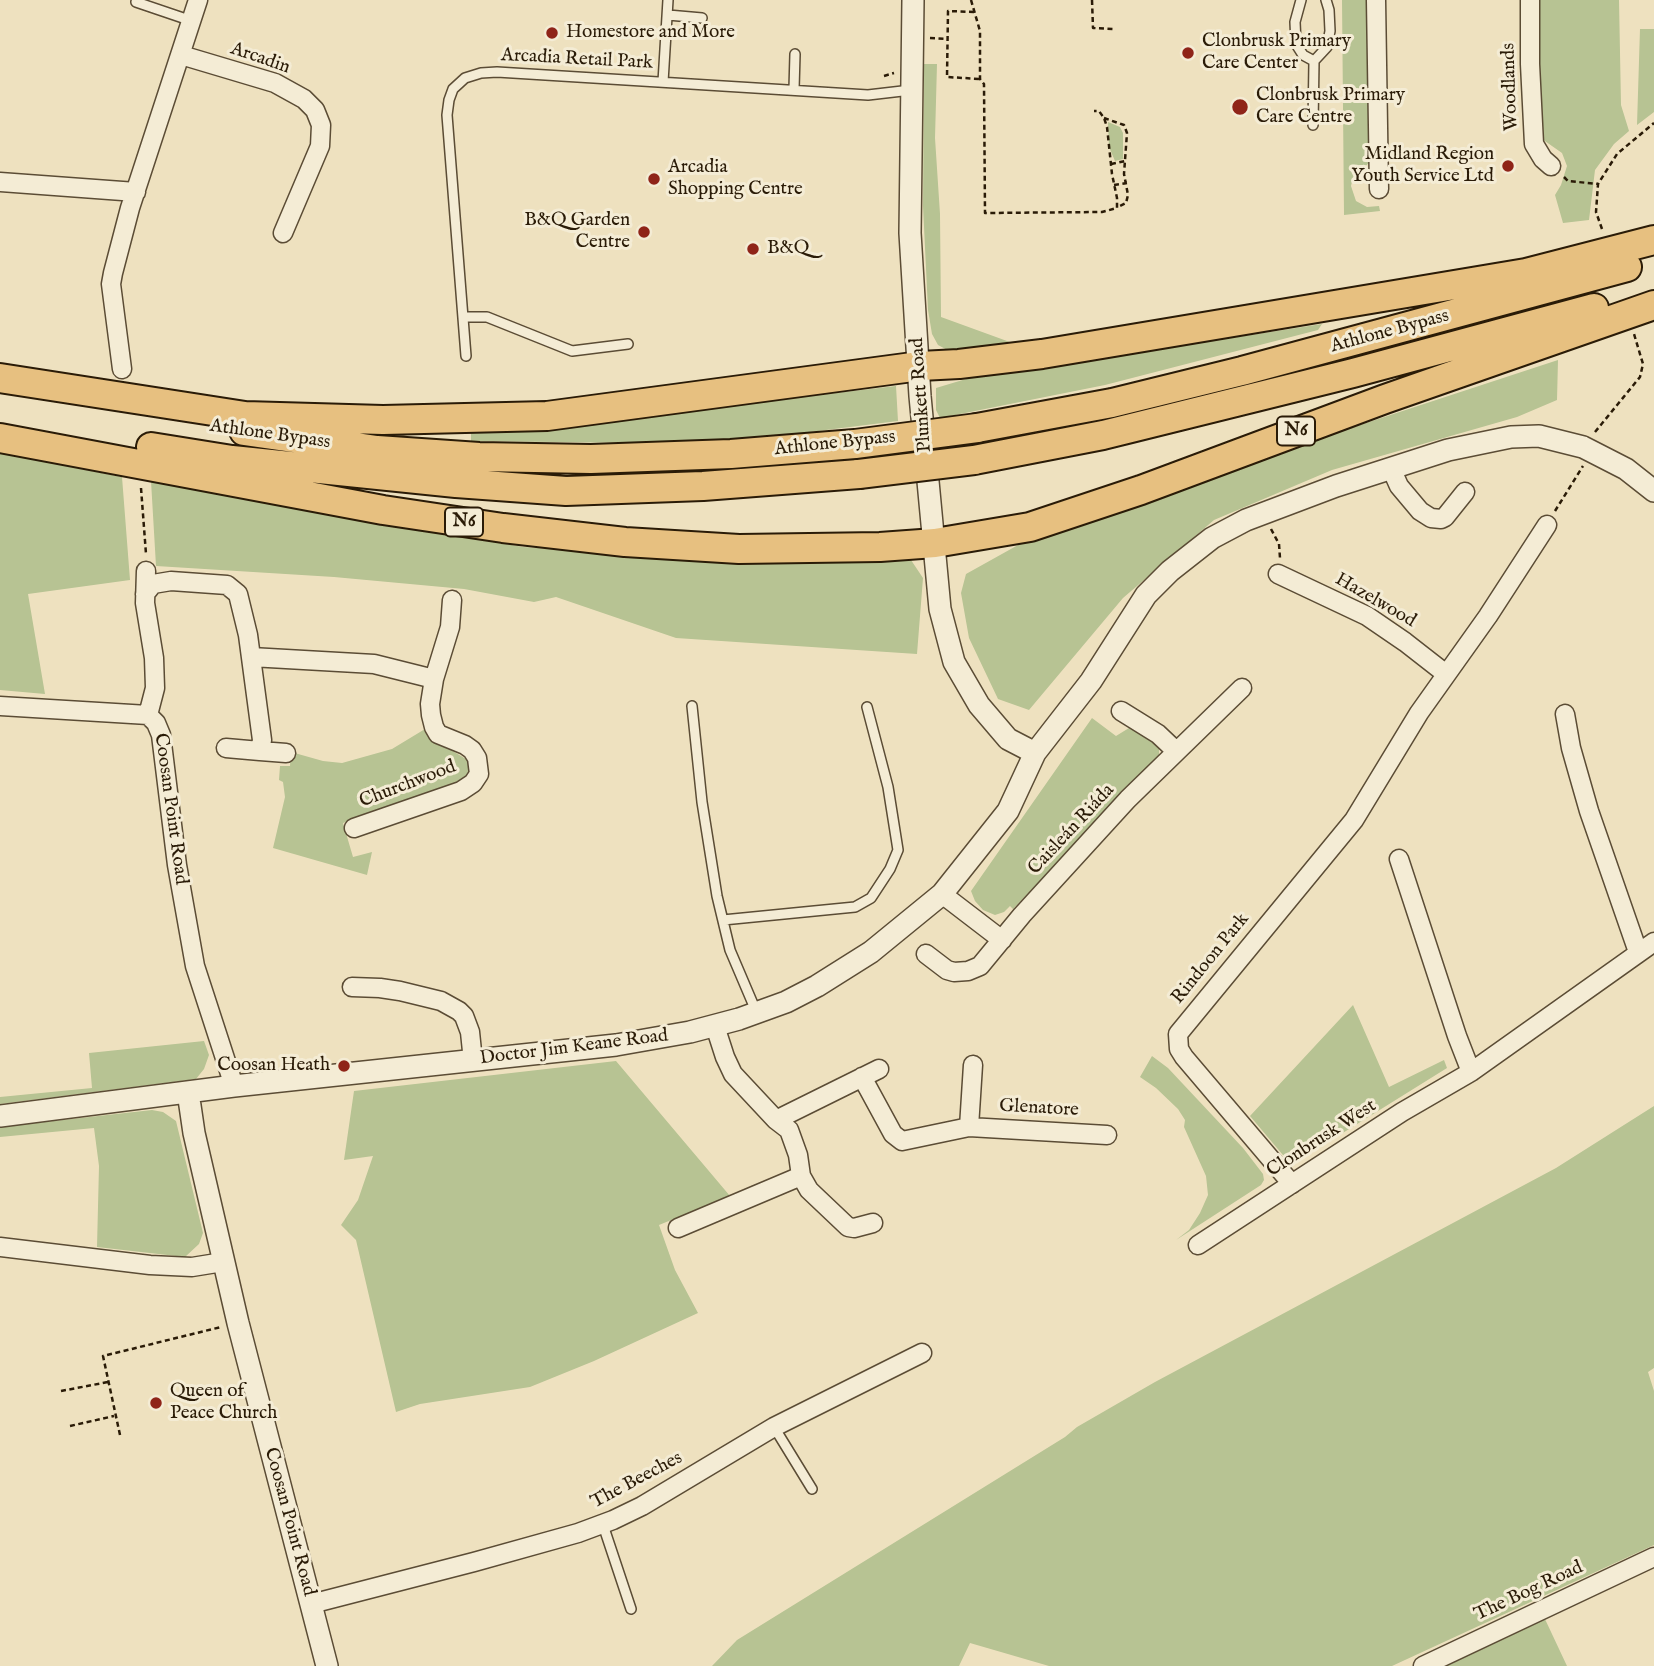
<!DOCTYPE html>
<html>
<head>
<meta charset="utf-8">
<style>
	body { margin:0 }
	canvas { display:block; background:#eee1bf }
</style>
</head>
<body>
<canvas width="1654" height="1666"></canvas>
<script>
const ctx = document.querySelector('canvas').getContext('2d');
ctx.lineJoin = 'round';
function paint(path, color) {
  ctx.fillStyle = color;
  ctx.fill(path, 'evenodd');
}
function poly(rows) {
  const path = new Path2D();
  for (const r of rows) {
    path.moveTo(r[0], r[1]);
    for (let i = 2; i < r.length; i += 2) path.lineTo(r[i], r[i + 1]);
  }
  return path;
}
function strokePath(path, color, width, dash) {
  ctx.strokeStyle = color;
  ctx.lineWidth = width;
  ctx.lineCap = dash ? 'butt' : 'round';
  ctx.setLineDash(dash || []);
  ctx.stroke(path);
}
function label(font, color, halo, rows, align = 'center') {
  ctx.font = font + ' "IM FELL English",serif';
  ctx.lineWidth = 6;
  ctx.setLineDash([]);
  ctx.textBaseline = 'middle';
  ctx.strokeStyle = halo;
  ctx.fillStyle = color;
  for (const [text, x, y, turn = 0] of rows) {
    ctx.save();
    ctx.translate(x, y);
    ctx.rotate((+turn || 0) * Math.PI / 180);
    ctx.textAlign = isNaN(turn) ? turn : align;
    if (halo) ctx.strokeText(text, 0, 0);
    ctx.fillText(text, 0, 0);
    ctx.restore();
  }
}
const green = poly([
	[1342,0,1370,0,1372,152,1370,162,1353,177,1351,186,1356,201,1367,207,1379,206,1380,211,1344,215],
	[1537,0,1619,0,1621,105,1629,131,1614,144,1595,170,1589,220,1563,223,1555,195,1561,185,1567,166,1562,153,1542,139,1539,129],
	[1640,29,1654,29,1654,112,1637,125],
	[924,64,937,64,935,138,940,214,941,317,1018,345,951,352,938,345,932,334,928,310,923,206],
	[1108,122,1120,127,1123,133,1123,159,1115,161,1109,147],
	[1322,324,1318,330,1105,385,940,418,936,410,936,388,966,379],
	[1558,360,1557,400,1517,417,1332,470,1214,520,1123,598,1029,710,998,699,969,638,961,593,966,574,1036,535,1366,423],
	[896,386,898,421,762,438,642,443,471,441,471,432,621,418],
	[0,453,122,477,130,580,28,594,45,694,0,690],
	[151,481,523,547,744,561,911,560,923,578,917,654,676,638,556,597,534,602,464,589,334,577,156,566],
	[1092,718,1116,736,1129,728,1140,732,1159,746,1159,756,1013,909,1010,906,1004,912,995,915,983,910,975,901,971,891],
	[425,729,431,738,466,759,469,763,468,775,455,786,343,823,353,857,372,852,367,875,273,848,285,797,283,782,279,780,280,766,290,766,291,752,323,761,342,763,392,749],
	[1353,1005,1389,1087,1444,1060,1447,1068,1301,1159,1293,1163,1288,1161,1250,1116],
	[204,1041,209,1055,204,1069,196,1079,0,1104,0,1097,92,1088,89,1053],
	[1152,1056,1168,1068,1243,1148,1263,1174,1264,1180,1261,1185,1176,1240,1189,1230,1200,1213,1208,1195,1206,1176,1184,1127,1185,1120,1178,1109,1156,1088,1140,1077],
	[616,1061,730,1196,659,1225,675,1270,698,1313,594,1361,530,1387,420,1404,396,1412,356,1240,341,1225,358,1200,373,1156,344,1160,354,1091],
	[1654,1106,1654,1368,1648,1372,1654,1391,1654,1545,1392,1666,1049,1666,970,1643,959,1666,712,1666,737,1640,1065,1437,1077,1427,1155,1382,1556,1168],
	[152,1110,163,1112,176,1121,203,1233,199,1244,185,1257,97,1247,99,1166,94,1128,0,1137,0,1127],
	[1544,1617,1567,1666,1443,1666]
]);
const path = poly([
	[971,0,980,31,980,79,984,84,985,213,1102,212,1117,208,1117,198,1112,174,1107,127,1104,118,1099,111,1094,111],
	[1092,0,1093,28,1113,29],
	[974,12,948,11,947,77,980,79],
	[930,38,948,39],
	[884,76,894,73],
	[1104,118,1124,125,1127,133,1124,174,1128,195,1126,203,1118,207],
	[1111,164,1125,161],
	[1564,177,1568,181,1598,184],
	[1114,185,1127,183],
	[1602,229,1596,212,1598,184,1617,154,1654,123],
	[1595,432,1640,377,1643,364,1634,334],
	[141,488,146,554],
	[1555,511,1583,466],
	[1271,529,1279,544,1280,558],
	[61,1391,108,1382],
	[70,1426,114,1416],
	[120,1435,103,1356,221,1327]
]);
const service = poly([
	[1301,0,1295,22,1296,44,1303,55,1314,61],
	[136,2,192,21],
	[668,15,702,18],
	[663,82,668,0],
	[794,89,795,54],
	[1313,125,1314,61,1327,47,1330,31,1329,10,1326,0],
	[463,317,487,317,572,351,628,344],
	[466,356,447,115,449,100,453,89,465,78,481,73,497,72,868,95,911,90],
	[692,706,702,802,717,896,730,950,756,1011],
	[723,920,855,907,871,898,890,869,898,850,888,787,867,707],
	[774,1427,812,1489],
	[603,1525,631,1609]
]);
const minor = poly([
	[1376,0,1379,189],
	[1530,0,1530,64,1534,144,1543,159,1551,166],
	[181,55,275,83,304,99,315,110,321,125,320,146,283,233],
	[0,182,136,192],
	[122,369,111,284,113,273,130,208,198,0],
	[1391,468,1399,486,1420,511,1431,518,1441,519,1445,517,1465,492],
	[146,571,145,603,154,658,155,688,148,715,156,723,161,735,177,865,195,966,234,1086],
	[1278,574,1367,616,1405,642,1446,674],
	[145,594,153,584,171,581,227,585,238,594,248,635,262,740,260,751,226,748],
	[251,657,374,664,434,679],
	[0,706,148,715],
	[1121,711,1158,734,1176,751],
	[1565,714,1571,748,1589,811,1638,952],
	[260,751,286,753],
	[354,828,461,791,473,783,479,774,477,758,472,750,465,745,438,734,434,727,431,715,430,704,434,679,450,627,452,600],
	[1399,859,1457,1036,1471,1072],
	[942,894,1002,940],
	[926,954,947,970,954,972,968,971,980,966,1022,915,1128,799,1242,688],
	[352,987,380,988,400,991,441,1001,459,1011,464,1016,470,1032,473,1061],
	[715,1026,725,1057,733,1074,776,1120,789,1130,798,1155,801,1176,809,1190,848,1227,854,1228,873,1223],
	[862,1077,893,1134,902,1141,969,1127,1107,1135],
	[776,1120,879,1069],
	[969,1127,973,1065],
	[1292,1184,1184,1057,1179,1049,1178,1034,1354,820,1419,713,1488,616,1547,525],
	[678,1228,801,1176],
	[1198,1245,1402,1112,1471,1072,1654,942],
	[0,1247,150,1265,192,1267,223,1262],
	[311,1604,474,1562,578,1533,613,1520,642,1506,774,1427,922,1353],
	[1423,1666,1654,1557]
]);
const tertiary = poly([
	[913,0,910,233,920,396,940,609,954,662,979,705,1008,739,1035,753],
	[188,1092,194,1133,238,1323,327,1666],
	[0,1116,234,1086,616,1045,690,1032,739,1019,786,1002,817,986,871,952,942,894,1008,811,1035,753,1091,681,1146,595,1170,571,1212,538,1246,520,1336,486,1448,450,1511,437,1539,436,1583,447,1626,469,1654,491]
]);
const trunk = poly([
	[0,378,245,416,383,420,547,416,920,366,959,364,1042,354,1526,273,1654,240],
	[977,428,1112,403,1242,371,1627,267],
	[244,431,377,450,479,457,591,459,731,454,855,444],
	[0,438,383,510,503,528,625,542,739,549,880,547,935,543,1030,527,1141,490,1385,399,1654,305],
	[151,447,232,460,456,483,566,491,703,486,859,474],
	[974,460,1103,435,1353,373,1594,308]
]);
const trunkBridge = poly([
	[855,444,977,428],
	[859,474,974,460]
]);
const markers = [
	[552,33,7,"#8f2418"],
	[1188,53,7,"#8f2418"],
	[1240,107,9,"#8f2418"],
	[1508,166,7,"#8f2418"],
	[654,179,7,"#8f2418"],
	[644,232,7,"#8f2418"],
	[753,249,7,"#8f2418"],
	[344,1066,7,"#8f2418"],
	[156,1403,7,"#8f2418"]
];
const shields = [
	[1296,431,38],
	[464,522,38]
];
const shieldNames = [
	["N6",1296,431],
	["N6",464,522]
];
const poiNames = [
	["Homestore and More",566,33],
	["Clonbrusk Primary",1202,42],
	["Care Center",1202,64],
	["Clonbrusk Primary",1256,96],
	["Care Centre",1256,118],
	["Midland Region",1494,155,"right"],
	["Youth Service Ltd",1494,177,"right"],
	["Arcadia",668,168],
	["Shopping Centre",668,190],
	["B&Q Garden",630,221,"right"],
	["Centre",630,243,"right"],
	["B&Q",767,249],
	["Coosan Heath",330,1066,"right"],
	["Queen of",170,1392],
	["Peace Church",170,1414]
];
const streetNames = [
	["Arcadin",260,59,19],
	["Arcadia Retail Park",577,60,3],
	["Woodlands",1511,87,-92],
	["Athlone Bypass",1390,332,-15],
	["Plunkett Road",922,395,-94],
	["Athlone Bypass",270,435,8],
	["Athlone Bypass",835,444,-6],
	["Hazelwood",1375,601,30],
	["Churchwood",408,785,-21],
	["Coosan Point Road",170,809,82],
	["Caisleán Riáda",1072,830,-47],
	["Rindoon Park",1211,959,-51],
	["Doctor Jim Keane Road",574,1048,-7],
	["Glenatore",1039,1109,3],
	["Clonbrusk West",1322,1139,-33],
	["The Beeches",637,1481,-28],
	["Coosan Point Road",289,1522,75],
	["The Bog Road",1529,1592,-25]
];
paint(green, '#b7c393');
strokePath(service, '#5b4c35', 12);
strokePath(minor, '#5b4c35', 21);
strokePath(tertiary, '#5b4c35', 24);
strokePath(trunk, '#2a1b07', 32);
strokePath(path, '#2a1b07', 2.5, [5, 3.5]);
strokePath(service, '#f4ecd5', 9);
strokePath(minor, '#f4ecd5', 18);
strokePath(tertiary, '#f4ecd5', 21);
strokePath(trunk, '#e7c080', 28);
strokePath(trunkBridge, '#2a1b07', 32, []);
strokePath(trunkBridge, '#e7c080', 28);
for (const [x, y, r, color] of markers) {
  const dot = new Path2D();
  dot.arc(x, y, r, 0, 2 * Math.PI);
  ctx.fillStyle = color;
  ctx.fill(dot);
  strokePath(dot, '#f4ecd5', 2.5);
}
for (const [x, y, w] of shields) {
  const box = new Path2D();
  box.roundRect(x - w / 2, y - 14.5, w, 29, 5);
  ctx.fillStyle = '#f4ecd5';
  ctx.fill(box);
  strokePath(box, '#2a1b07', 2);
}
label('bold 18px', '#2a1b07', null, shieldNames);
label('19px', '#2a1b07', '#f4ecd5', poiNames, 'left');
label('19px', '#2a1b07', '#f4ecd5', streetNames);
</script>
</body>
</html>
